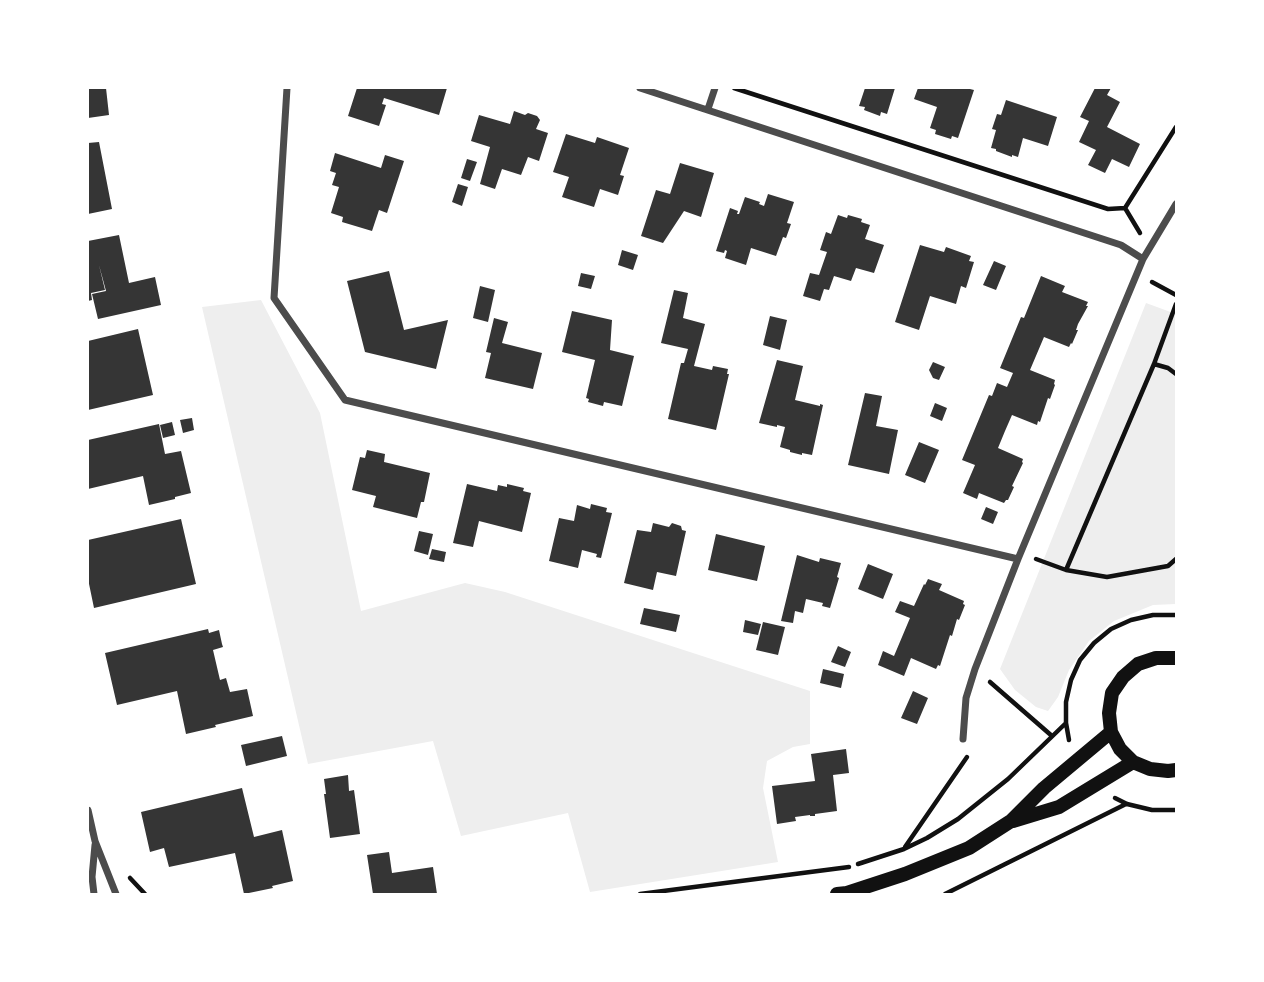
<!DOCTYPE html>
<html>
<head>
<meta charset="utf-8">
<style>
	body { margin:0 }
	#map { position:relative; width:1264px; height:982px; overflow:hidden; background:#fff; font-family:Rubik,sans-serif }
	canvas { display:block }
	.frame { position:absolute; inset:0; border:89px solid #fff; pointer-events:none }
</style>
</head>
<body>
<div id="map">
<canvas width="1264" height="982"></canvas>
<div class="frame"></div>
</div>
<script>
const ctx = document.querySelector('canvas').getContext('2d');
ctx.lineJoin = 'round';
function paint(path, color) {
  ctx.fillStyle = color;
  ctx.fill(path, 'evenodd');
}
function poly(rows) {
  const path = new Path2D();
  for (const r of rows) {
    path.moveTo(r[0], r[1]);
    for (let i = 2; i < r.length; i += 2) path.lineTo(r[i], r[i + 1]);
  }
  return path;
}
function strokePath(path, color, width, dash) {
  ctx.strokeStyle = color;
  ctx.lineWidth = width;
  ctx.lineCap = dash ? 'butt' : 'round';
  ctx.setLineDash(dash || []);
  ctx.stroke(path);
}
const green = poly([
	[261,300,320,413,361,611,465,583,505,592,810,691,810,744,793,747,767,761,763,788,778,862,590,892,568,813,461,836,433,741,308,764,202,307],
	[1146,303,1176,314,1176,604,1153,605,1114,621,1089,641,1069,670,1058,697,1048,711,1036,707,1015,690,1000,669]
]);
const building = poly([
	[88,88,106,88,109,115,88,118],
	[357,88,447,88,439,115,384,98,382,104,386,105,379,126,348,116],
	[865,88,895,88,887,114,881,112,880,116,864,110,865,107,859,106],
	[918,88,966,88,974,90,958,138,952,136,951,139,935,134,936,130,930,128,937,107,914,99],
	[1095,88,1111,88,1107,95,1120,102,1107,127,1140,144,1129,167,1112,159,1105,173,1088,165,1096,150,1079,142,1089,121,1080,117],
	[1006,100,1057,117,1048,146,1023,138,1018,157,1012,155,1012,157,996,151,996,149,991,148,996,130,992,129,997,114,1001,115],
	[514,111,525,115,528,113,537,116,540,120,536,129,548,133,539,161,528,157,521,175,502,169,495,189,480,184,490,147,471,141,479,115,510,124],
	[566,134,595,143,597,137,629,148,620,175,624,176,618,195,600,189,594,207,562,197,569,177,553,172],
	[99,142,112,209,88,214,88,143],
	[335,153,381,168,385,155,404,161,387,213,379,210,372,231,342,222,343,217,331,213,339,187,332,185,336,173,330,171],
	[467,159,477,162,470,181,461,178],
	[680,163,714,173,701,217,684,211,663,243,641,236,656,190,670,194],
	[458,184,468,187,462,206,452,202],
	[768,194,794,202,787,223,791,224,786,238,783,237,776,256,751,248,746,265,725,258,727,251,725,250,724,253,716,251,730,208,738,211,737,214,739,214,745,197,760,202,759,204,764,206],
	[838,215,847,218,848,215,862,219,861,222,870,225,865,239,884,245,874,273,856,268,851,281,834,276,829,290,824,289,820,301,803,296,810,273,819,275,827,252,820,250,826,232,831,234],
	[119,235,129,283,155,277,161,305,98,319,92,294,106,291,99,265,105,290,91,293,92,300,88,301,88,241],
	[920,245,944,252,946,247,971,256,969,261,974,262,966,288,961,286,956,304,930,296,919,330,895,322],
	[622,250,638,255,633,270,618,265],
	[994,261,1006,266,996,290,983,285],
	[389,271,404,330,448,320,436,369,365,352,347,281],
	[581,273,595,276,591,289,578,286],
	[1041,276,1065,286,1062,292,1088,302,1086,306,1088,306,1078,324,1076,330,1078,330,1072,344,1071,343,1069,347,1044,337,1030,370,1055,380,1054,384,1055,385,1050,399,1048,398,1040,422,1038,421,1037,425,1012,415,1005,431,998,448,1023,459,1022,462,1023,463,1012,486,1014,487,1008,500,1006,500,1004,503,979,493,977,499,963,493,975,465,962,460,989,395,992,396,997,383,1007,387,1013,373,1000,368,1021,317,1024,318],
	[480,286,495,290,488,322,473,318],
	[674,290,688,293,683,318,705,324,694,366,712,370,713,366,728,369,727,374,729,374,716,430,668,419,681,363,684,363,688,349,661,343],
	[572,311,612,320,610,350,634,356,622,406,604,402,603,406,588,402,589,399,586,398,595,360,562,352],
	[770,316,787,320,780,350,763,345],
	[494,318,508,322,502,343,542,353,533,389,485,378,491,353,486,352],
	[138,329,153,395,88,410,88,341],
	[777,360,803,366,795,400,820,406,820,404,823,405,812,455,802,453,802,455,790,452,790,450,780,447,785,427,777,425,777,427,759,423],
	[933,362,945,367,939,380,933,378,929,370],
	[865,393,882,396,876,426,898,430,889,474,848,465],
	[935,403,947,408,942,421,930,416],
	[192,418,194,430,183,433,180,420],
	[172,422,175,435,163,438,160,425],
	[159,424,165,454,181,451,191,493,175,497,175,499,149,505,143,476,88,489,88,440],
	[919,442,939,450,925,483,905,475],
	[367,450,385,454,384,462,430,473,424,502,421,502,417,518,373,507,376,496,352,490,360,457,365,458],
	[467,484,497,491,498,485,507,487,507,484,524,488,523,491,531,493,522,532,479,521,473,547,453,543],
	[591,504,607,508,606,512,612,513,601,558,596,557,597,554,582,550,578,568,549,561,559,518,574,521,577,505,590,509],
	[986,507,998,512,993,524,981,519],
	[181,519,196,584,94,608,88,579,88,540],
	[653,523,669,527,672,523,681,526,682,530,686,531,676,576,657,572,653,590,624,583,637,530,651,532],
	[419,531,433,534,428,555,414,551],
	[716,534,765,546,757,581,708,570],
	[432,549,446,552,444,562,429,559],
	[797,555,819,562,820,558,841,563,837,577,839,578,830,608,822,606,823,603,806,599,803,613,795,611,793,623,781,621],
	[868,564,893,574,883,599,858,589],
	[928,579,942,584,939,590,964,601,963,604,965,605,959,620,957,619,952,636,950,635,940,666,938,665,936,669,911,658,904,676,878,665,883,651,894,656,910,618,895,612,900,601,914,606,924,584,925,585],
	[644,608,680,615,676,632,640,624],
	[745,620,761,624,758,635,743,632],
	[763,622,785,627,778,655,756,650],
	[208,629,209,633,219,630,222,644,223,647,213,650,220,680,226,678,230,692,247,689,253,716,215,725,216,727,186,734,177,691,117,705,105,653],
	[838,646,851,652,845,667,831,662],
	[823,669,844,674,841,688,820,683],
	[913,691,928,698,917,724,901,718],
	[282,736,287,756,246,766,241,745],
	[846,749,849,773,833,775,837,811,815,814,815,816,810,816,810,815,795,817,796,821,777,824,772,786,815,781,811,754],
	[348,775,349,791,354,790,360,834,330,838,324,794,326,794,324,779],
	[242,788,254,837,282,830,293,881,272,886,273,888,244,894,235,853,169,867,164,848,150,852,141,812],
	[389,852,392,873,433,867,437,894,373,894,367,855]
]);
const path = poly([
	[734,88,1108,209,1125,208],
	[1140,233,1125,208,1176,127],
	[1152,282,1176,295],
	[1176,304,1154,364,1168,368,1176,374],
	[1036,559,1066,570,1107,577,1168,566,1176,559],
	[1066,570,1154,364],
	[990,682,1052,736],
	[1069,740,1066,723,1066,702,1071,680,1080,660,1094,643,1111,629,1131,620,1153,615,1176,615],
	[1115,798,1127,804,1152,810,1176,810],
	[905,847,967,757],
	[858,864,904,849,927,838,958,819,1008,779,1066,723],
	[130,878,145,894],
	[640,894,849,867],
	[945,894,1126,804]
]);
const minor = poly([
	[287,88,274,298,345,400,1018,559],
	[640,88,1121,245,1143,259],
	[708,109,715,88],
	[963,739,966,698,975,669,1018,559,1143,259,1176,204],
	[88,810,95,841,116,894],
	[94,894,92,877,95,845]
]);
const secondary = poly([
	[1176,658,1156,658,1138,664,1123,677,1112,693,1109,713,1111,732,1120,749,1133,762,1150,769,1168,771,1176,770],
	[1013,821,1059,807,1133,762],
	[837,894,847,893,905,874,969,848,1011,821,1044,788,1111,732]
]);
paint(green, '#eee');
paint(building, '#353535');
strokePath(path, '#111', 4.5);
strokePath(minor, '#4c4c4c', 7);
strokePath(secondary, '#111', 14);
</script>
</body>
</html>
